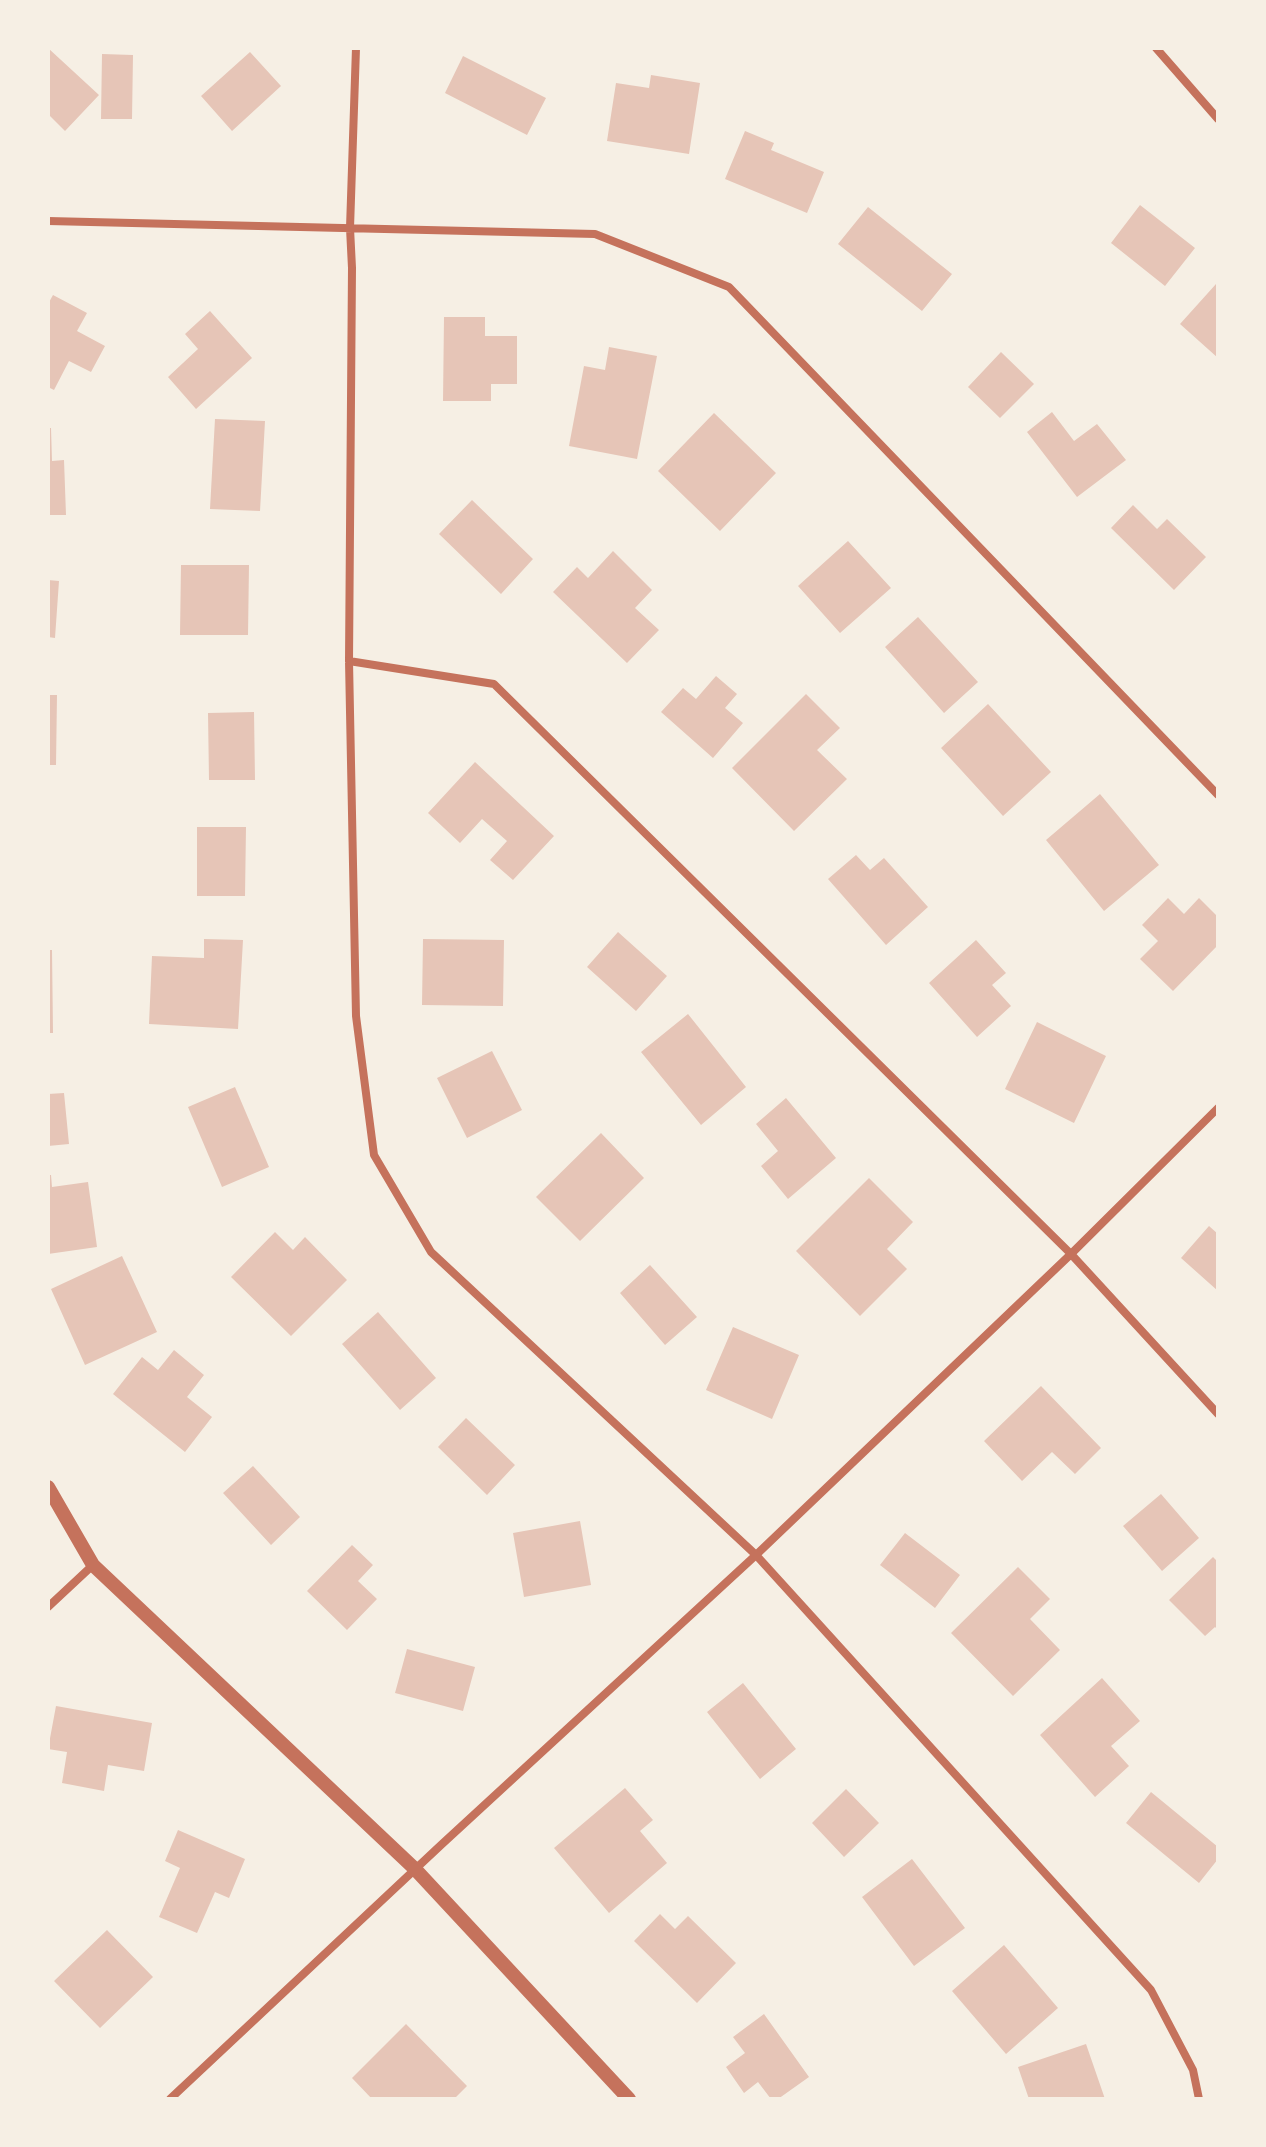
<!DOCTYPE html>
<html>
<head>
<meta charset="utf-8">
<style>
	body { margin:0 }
	#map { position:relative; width:1266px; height:2147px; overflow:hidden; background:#f6efe4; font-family:Rubik,sans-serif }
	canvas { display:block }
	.frame { position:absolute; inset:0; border:50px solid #f6efe4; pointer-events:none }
</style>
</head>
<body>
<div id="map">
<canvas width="1266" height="2147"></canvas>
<div class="frame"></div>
</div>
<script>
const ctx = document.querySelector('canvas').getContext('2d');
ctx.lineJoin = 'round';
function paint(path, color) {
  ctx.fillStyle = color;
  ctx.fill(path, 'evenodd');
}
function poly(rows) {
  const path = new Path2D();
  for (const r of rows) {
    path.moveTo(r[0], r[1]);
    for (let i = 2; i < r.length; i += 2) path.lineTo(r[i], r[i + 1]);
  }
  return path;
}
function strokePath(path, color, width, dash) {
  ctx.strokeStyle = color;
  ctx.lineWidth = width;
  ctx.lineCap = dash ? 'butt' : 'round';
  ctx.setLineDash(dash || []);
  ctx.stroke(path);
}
const building = poly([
	[48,48,99,95,65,131,48,114],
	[250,52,281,86,232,131,201,96],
	[102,54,133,55,132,119,101,119],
	[463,56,546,98,527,135,445,93],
	[651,75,700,83,689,154,607,141,616,83,649,88],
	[745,131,774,143,771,150,824,172,807,213,725,179],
	[1140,205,1195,248,1165,286,1111,243],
	[868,207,952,274,922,311,838,244],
	[1216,284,1218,285,1218,358,1180,324],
	[53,295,87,313,77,331,105,346,91,372,69,361,54,390,48,387,48,304],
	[210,311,252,358,196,409,168,377,198,349,185,334],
	[444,317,485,317,485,336,517,336,517,384,491,384,491,401,443,401],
	[609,347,657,356,637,459,569,446,584,366,605,370],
	[1001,352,1034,384,1000,418,968,387],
	[1052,412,1074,441,1097,424,1126,460,1077,497,1027,432],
	[714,413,776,473,720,531,658,471],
	[215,419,265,421,260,511,210,509],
	[48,428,51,428,52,461,64,460,66,515,48,515],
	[472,500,533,559,501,594,439,534],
	[1133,505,1157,529,1167,519,1206,557,1174,590,1111,528],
	[848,541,891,588,840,633,798,586],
	[613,551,652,590,635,608,659,630,627,663,553,592,577,567,588,578],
	[181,565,249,565,248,635,180,635],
	[48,580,59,581,55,638,48,637],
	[918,617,978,682,944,713,885,647],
	[716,676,737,694,725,708,743,723,713,758,661,712,683,688,696,699],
	[806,694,840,728,817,750,847,779,794,831,732,768],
	[48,695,57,695,56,765,48,765],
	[988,704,1051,772,1003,816,941,748],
	[254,712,255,780,209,780,208,713],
	[475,762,554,836,513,880,490,860,507,841,482,819,460,843,428,813],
	[1100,794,1159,865,1104,911,1046,840],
	[197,827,246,827,245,896,197,896],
	[856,855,870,870,884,858,928,907,886,945,828,879],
	[1168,898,1184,914,1199,898,1218,917,1218,945,1173,991,1140,959,1158,941,1142,925],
	[618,932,667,976,636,1011,587,967],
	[204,939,243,940,238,1029,149,1024,152,956,204,958],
	[423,939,504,940,503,1006,422,1005],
	[976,940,1006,973,992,985,1011,1006,977,1037,929,983],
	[48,950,52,950,53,1033,48,1033],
	[688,1014,746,1087,701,1125,641,1052],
	[1037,1022,1106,1056,1074,1123,1005,1089],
	[492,1051,522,1110,467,1138,437,1078],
	[235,1087,269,1167,222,1187,188,1107],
	[64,1093,69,1144,48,1146,48,1094],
	[786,1098,836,1158,788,1199,761,1166,778,1151,756,1124],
	[601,1133,644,1178,580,1241,536,1197],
	[48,1175,51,1175,52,1187,88,1182,97,1247,48,1254],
	[869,1178,913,1222,887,1249,907,1269,860,1316,796,1251],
	[1209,1226,1218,1234,1218,1291,1181,1258],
	[275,1232,293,1250,305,1237,347,1280,291,1336,231,1277],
	[122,1256,157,1332,85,1365,51,1289],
	[650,1265,697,1317,665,1345,620,1293],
	[378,1312,436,1378,400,1410,342,1344],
	[733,1327,799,1355,772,1419,706,1390],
	[174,1350,204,1375,187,1397,212,1417,185,1452,113,1394,142,1357,158,1370],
	[1041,1386,1101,1448,1075,1474,1052,1452,1022,1481,984,1441],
	[466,1418,515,1465,487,1495,438,1447],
	[253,1466,300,1517,271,1545,223,1493],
	[1161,1494,1199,1538,1162,1571,1123,1526],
	[580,1521,591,1585,524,1597,513,1533],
	[905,1533,960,1575,935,1608,880,1565],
	[352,1545,373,1565,358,1581,377,1599,347,1630,307,1591],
	[1213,1557,1218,1562,1218,1630,1215,1627,1205,1636,1169,1600],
	[1018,1567,1050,1599,1030,1619,1060,1650,1013,1696,951,1633],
	[407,1649,475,1667,463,1711,395,1693],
	[1102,1678,1140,1721,1111,1746,1129,1766,1095,1797,1040,1735],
	[743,1683,796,1749,760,1779,707,1712],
	[56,1706,152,1723,144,1771,108,1765,104,1791,62,1783,67,1752,48,1749],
	[625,1788,653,1820,640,1831,667,1863,609,1913,554,1848],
	[846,1789,879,1823,844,1857,812,1823],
	[1151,1792,1218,1847,1218,1859,1199,1883,1126,1823],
	[178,1830,245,1859,229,1898,215,1892,197,1933,159,1917,180,1868,165,1861],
	[912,1859,965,1928,914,1966,862,1897],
	[660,1914,675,1929,688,1916,736,1963,697,2003,634,1941],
	[107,1930,153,1977,100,2028,54,1981],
	[1004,1945,1058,2008,1006,2054,952,1991],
	[764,2014,809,2077,778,2099,771,2099,758,2082,744,2093,726,2067,745,2053,733,2037],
	[406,2024,467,2086,454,2099,372,2099,352,2078],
	[1086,2044,1105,2099,1029,2099,1018,2067]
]);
const minor = poly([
	[356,48,350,228,352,268,349,661,356,1016,374,1155,431,1252,756,1555,1151,1990,1193,2070,1199,2099],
	[1156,48,1218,119],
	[48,221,595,234,729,287,1218,795],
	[349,661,494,684,1071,1254,1218,1414],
	[48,1607,93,1565],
	[170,2099,441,1845,756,1555,1071,1254,1218,1108]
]);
const tertiary = poly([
	[48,1487,93,1565,415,1869,629,2099]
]);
paint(building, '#e6c5b7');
strokePath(minor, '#c5725c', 8);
strokePath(tertiary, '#c5725c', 14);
</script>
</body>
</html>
